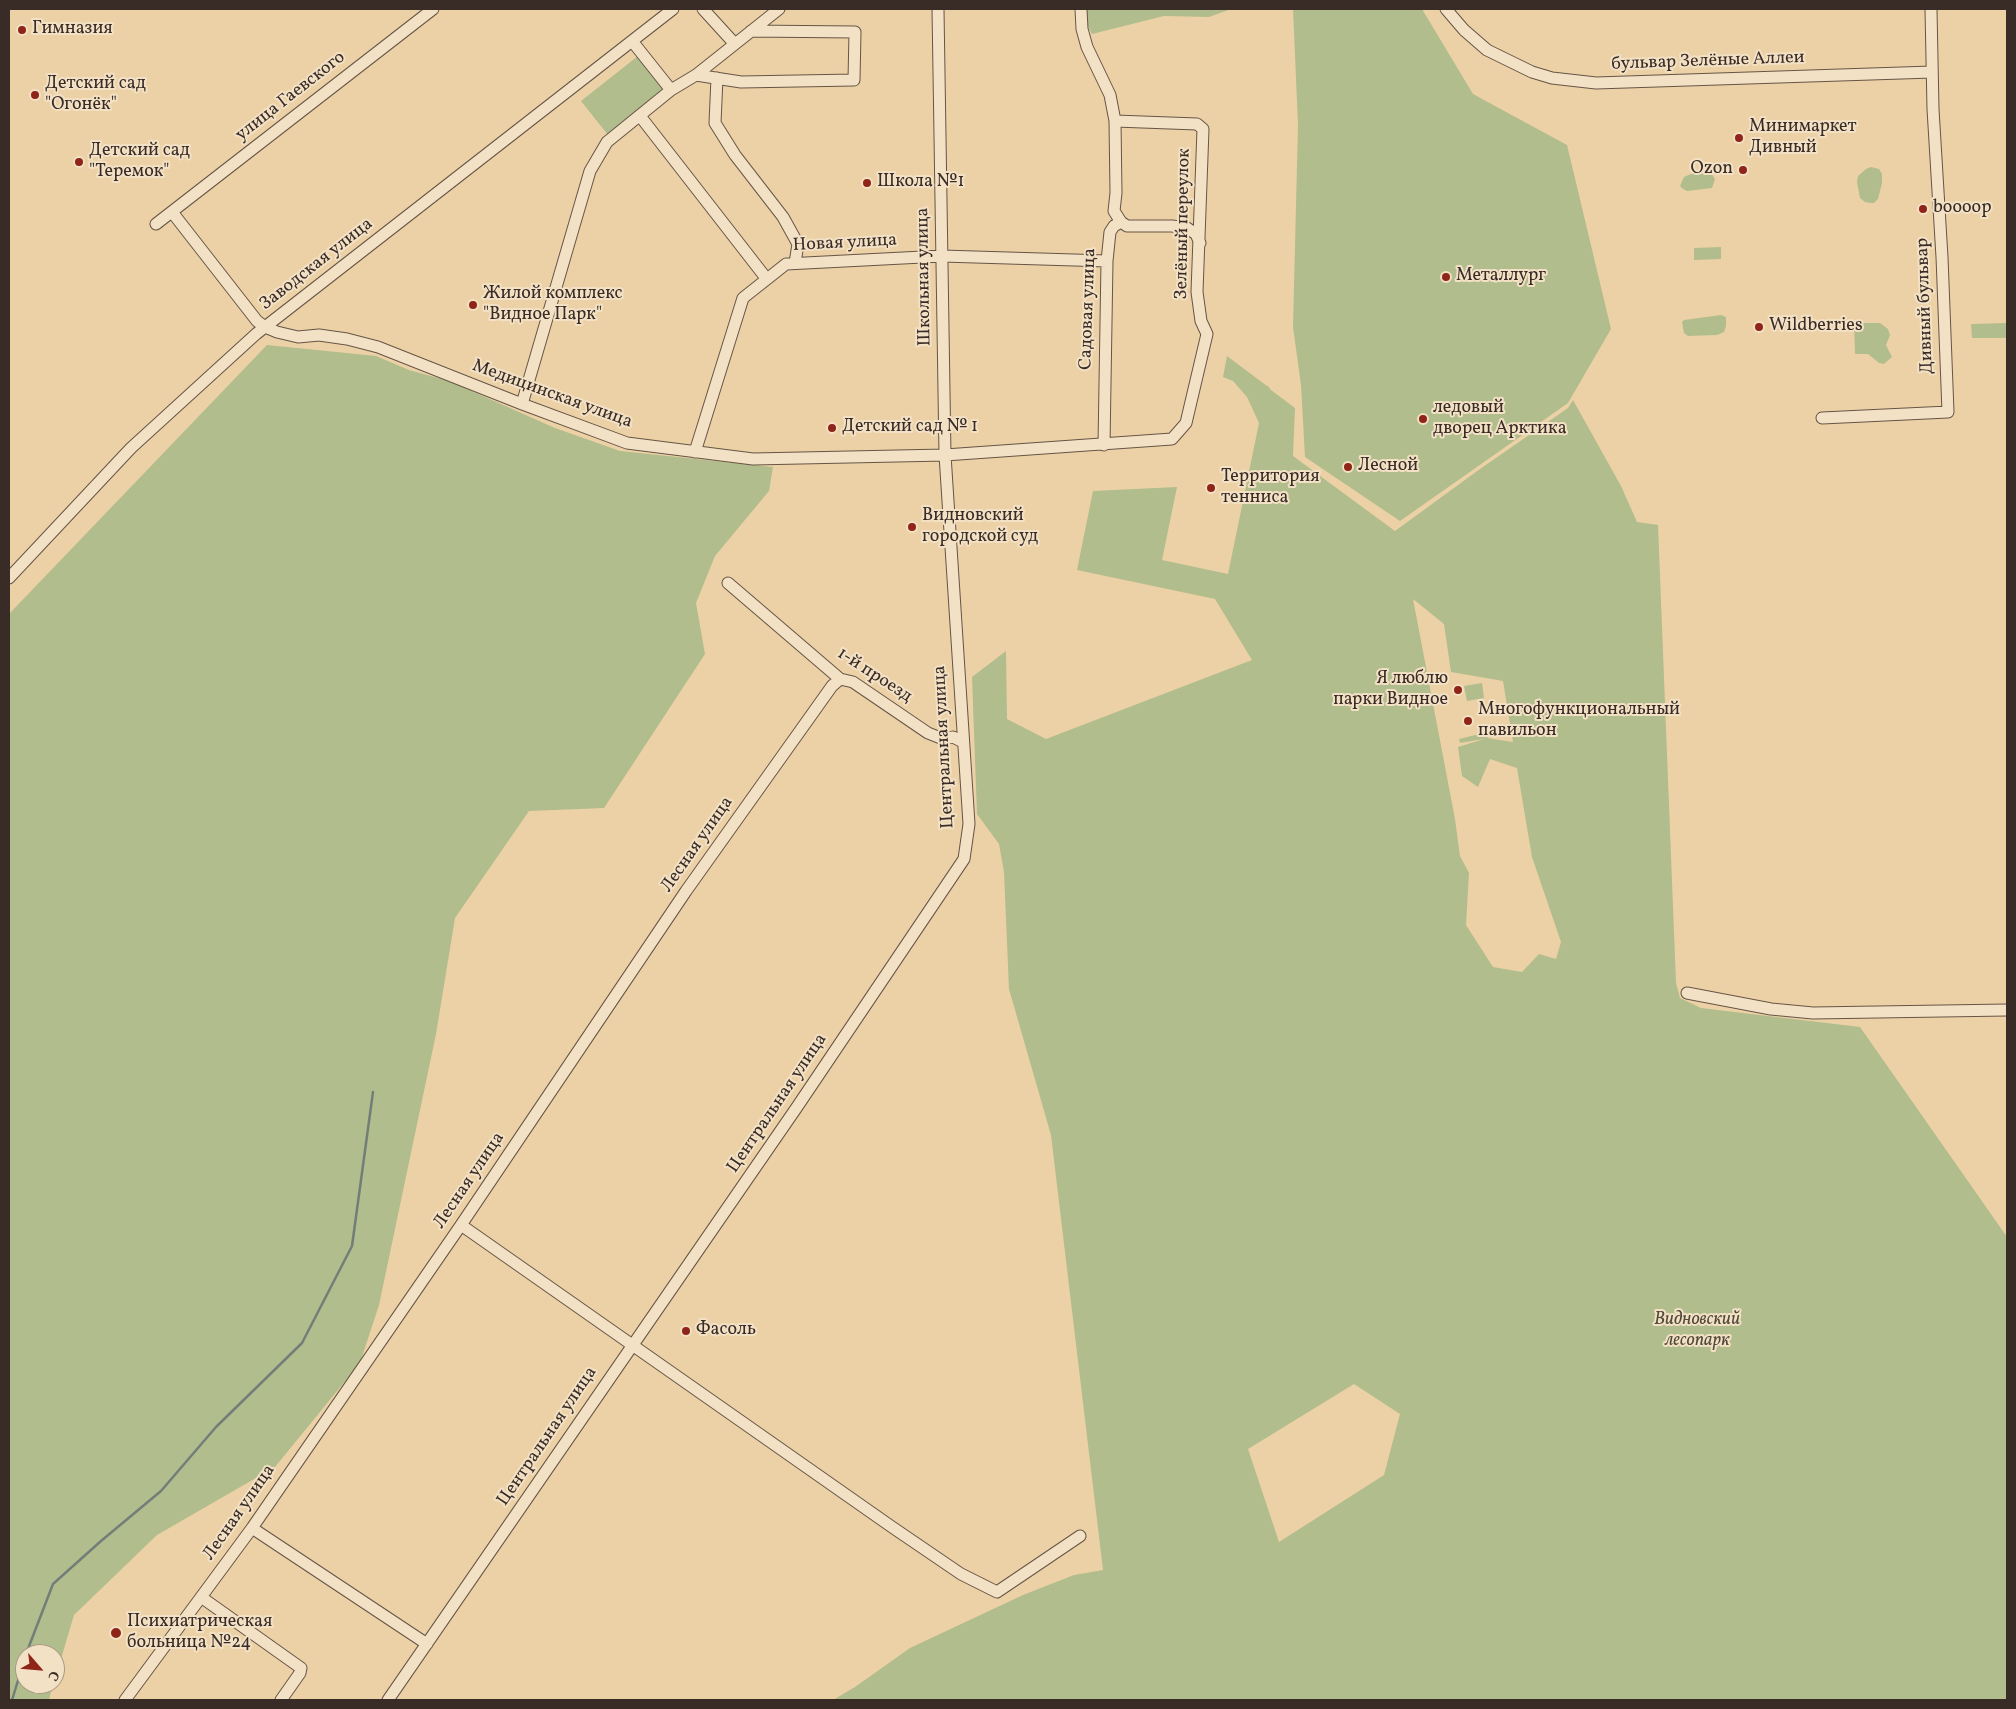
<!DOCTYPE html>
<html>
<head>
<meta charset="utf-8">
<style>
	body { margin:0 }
	#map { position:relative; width:2016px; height:1709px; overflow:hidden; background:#ecd1a6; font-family:Vollkorn,serif }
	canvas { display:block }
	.frame { position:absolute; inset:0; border:10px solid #392c26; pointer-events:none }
	.north { position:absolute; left:15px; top:1644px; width:50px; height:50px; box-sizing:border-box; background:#f3e1c5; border:1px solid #a99985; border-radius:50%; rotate:117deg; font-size:14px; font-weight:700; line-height:20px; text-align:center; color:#392c26 }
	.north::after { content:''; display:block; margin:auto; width:18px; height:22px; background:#8f2418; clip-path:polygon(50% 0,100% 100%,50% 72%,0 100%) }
</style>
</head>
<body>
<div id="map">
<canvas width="2016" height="1709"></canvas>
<div class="frame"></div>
<div class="north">С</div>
</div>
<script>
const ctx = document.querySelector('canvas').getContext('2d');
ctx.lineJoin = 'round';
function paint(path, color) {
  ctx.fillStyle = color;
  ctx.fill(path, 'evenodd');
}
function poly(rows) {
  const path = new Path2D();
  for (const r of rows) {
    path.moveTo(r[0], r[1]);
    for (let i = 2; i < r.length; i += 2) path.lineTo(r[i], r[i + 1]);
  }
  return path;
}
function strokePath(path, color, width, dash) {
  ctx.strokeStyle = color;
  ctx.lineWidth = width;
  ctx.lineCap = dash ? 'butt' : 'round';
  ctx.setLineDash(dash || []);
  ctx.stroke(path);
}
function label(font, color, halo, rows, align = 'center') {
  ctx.font = font + ' Vollkorn,serif';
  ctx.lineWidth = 4;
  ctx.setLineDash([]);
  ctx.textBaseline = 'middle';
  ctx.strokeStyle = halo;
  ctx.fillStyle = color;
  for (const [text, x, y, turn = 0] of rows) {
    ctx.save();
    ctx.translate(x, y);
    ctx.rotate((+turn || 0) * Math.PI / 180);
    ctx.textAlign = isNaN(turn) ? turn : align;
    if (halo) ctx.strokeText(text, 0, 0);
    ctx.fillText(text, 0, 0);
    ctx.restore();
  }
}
const green = poly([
	[1086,9,1231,9,1209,17,1164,16,1092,34,1086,23],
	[1293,9,1422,9,1473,94,1567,145,1611,329,1568,403,1400,521,1305,457,1301,385,1293,327,1298,125],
	[638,56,665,89,608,135,581,101],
	[1871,167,1879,169,1882,174,1882,183,1878,199,1874,203,1871,203,1865,202,1860,198,1857,182,1858,176,1866,169],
	[1711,173,1715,179,1712,188,1687,191,1683,189,1680,186,1684,177,1691,174],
	[1721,247,1721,259,1694,260,1694,248],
	[1721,315,1726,317,1726,326,1724,332,1717,335,1688,336,1684,333,1682,322,1684,320],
	[1880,323,1888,329,1890,335,1886,345,1892,357,1884,364,1879,363,1868,354,1855,354,1854,323],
	[2007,323,2007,338,1972,338,1971,324],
	[267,345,376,356,409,370,449,381,555,428,620,451,773,467,769,491,715,556,696,603,705,654,604,808,529,811,455,918,436,1034,379,1305,360,1363,275,1467,157,1535,74,1615,55,1679,55,1654,25,1654,25,1684,53,1684,49,1700,9,1700,9,614],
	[1227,356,1267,386,1268,386,1271,390,1295,408,1293,456,1395,531,1480,469,1568,408,1573,400,1621,486,1637,522,1658,525,1676,983,1680,998,1701,1008,1860,1027,2007,1237,2007,1700,833,1700,855,1687,910,1648,1023,1595,1074,1575,1103,1570,1051,1135,1009,989,1004,872,999,844,977,814,972,677,1006,651,1007,719,1046,739,1252,660,1215,599,1077,570,1093,491,1177,487,1162,560,1228,574,1259,423,1247,397,1233,381,1223,377],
	[1413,599,1444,624,1451,672,1503,681,1513,742,1487,738,1489,737,1488,732,1459,739,1460,743,1484,739,1458,747,1462,776,1478,787,1490,759,1517,768,1532,857,1561,942,1556,959,1539,954,1522,972,1493,967,1466,925,1469,873,1460,856,1455,819],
	[1354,1384,1400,1414,1384,1475,1279,1542,1248,1449],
	[1482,683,1484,698,1467,701,1464,686]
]);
const stream = poly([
	[26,1654,53,1584,101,1541,161,1491,216,1427,302,1343,352,1246,373,1092],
	[12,1700,25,1658]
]);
const minor = poly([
	[703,9,734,43],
	[1081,9,1082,29,1087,47,1110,95,1115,121,1116,193,1114,211,1121,222,1114,226,1110,232,1107,261,1104,445],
	[1446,9,1464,30,1487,50,1532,72,1552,78,1596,83,1932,72],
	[632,41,671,90],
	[696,75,779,9],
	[717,78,715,123,735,155,783,217,798,244,795,263],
	[640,116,766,278],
	[172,212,257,321,265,327,277,332,298,337,319,335,347,339,378,347,522,404,627,443,753,459,945,455,1172,439,1186,423,1207,334,1201,321,1197,292,1203,129,1197,124,1115,121],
	[1121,222,1127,226,1172,226,1187,228,1196,234,1200,243],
	[156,224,433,9],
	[522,404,590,171,607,142,671,90,696,75,741,82,854,80,855,32,751,31],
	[1822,418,1948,412,1942,257,1933,109,1931,9],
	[695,452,743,298,786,264,942,256,1107,261],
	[9,578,131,448,256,334,673,9],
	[728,583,840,679,853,682,928,733,943,739,953,737,963,742],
	[1687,993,1771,1009,1813,1013,2007,1010],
	[461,1225,892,1527,961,1574,997,1592,1080,1536],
	[252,1528,427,1644],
	[201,1597,301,1668,300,1673,281,1700],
	[125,1700,252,1528,461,1225,686,891,832,686,840,679],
	[388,1700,797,1107,964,859,969,824,945,455,938,9]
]);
const markers = [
	[22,30,5,"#8f2418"],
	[35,95,5,"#8f2418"],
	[1739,138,5,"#8f2418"],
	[79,162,5,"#8f2418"],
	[1743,170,5,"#8f2418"],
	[867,183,5,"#8f2418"],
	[1923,209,5,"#8f2418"],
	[1446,277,5,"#8f2418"],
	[473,305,5,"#8f2418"],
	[1759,327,5,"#8f2418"],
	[1423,419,5,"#8f2418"],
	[832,428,5,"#8f2418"],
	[1348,467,5,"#8f2418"],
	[1211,488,5,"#8f2418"],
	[912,527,5,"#8f2418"],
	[1458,690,5,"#8f2418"],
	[1468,721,5,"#8f2418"],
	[686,1331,5,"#8f2418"],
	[116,1633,6,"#8f2418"]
];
const poiNames = [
	["Гимназия",32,30],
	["Детский сад",45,85],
	["\"Огонёк\"",45,106],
	["Минимаркет",1749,128],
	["Дивный",1749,149],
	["Детский сад",89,152],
	["\"Теремок\"",89,173],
	["Ozon",1733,170,"right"],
	["Школа №1",877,183],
	["boooop",1933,209],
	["Металлург",1456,277],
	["Жилой комплекс",483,295],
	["\"Видное Парк\"",483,316],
	["Wildberries",1769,327],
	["ледовый",1433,409],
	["дворец Арктика",1433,430],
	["Детский сад № 1",842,428],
	["Лесной",1358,467],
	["Территория",1221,478],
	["тенниса",1221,499],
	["Видновский",922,517],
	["городской суд",922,538],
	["Я люблю",1448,680,"right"],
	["парки Видное",1448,701,"right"],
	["Многофункциональный",1478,711],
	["павильон",1478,732],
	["Фасоль",696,1331],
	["Психиатрическая",127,1623],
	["больница №24",127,1644]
];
const streetNames = [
	["бульвар Зелёные Аллеи",1708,62,-2],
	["улица Гаевского",291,97,-38],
	["Зелёный переулок",1184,224,-89],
	["Новая улица",845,244,-3],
	["Заводская улица",317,265,-38],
	["Школьная улица",925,277,-91],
	["Дивный бульвар",1926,306,-92],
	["Садовая улица",1089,309,-88],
	["Медицинская улица",552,395,20],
	["1-й проезд",874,676,33],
	["Центральная улица",945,747,-93],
	["Лесная улица",698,845,-55],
	["Центральная улица",778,1104,-56],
	["Лесная улица",470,1181,-56],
	["Центральная улица",548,1437,-56],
	["Лесная улица",240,1513,-55]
];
const parkNames = [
	["Видновский",1697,1321],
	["лесопарк",1697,1342]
];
paint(green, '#b1bd8c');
strokePath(stream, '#747e79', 2.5);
strokePath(minor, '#665546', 13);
strokePath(minor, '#f3e1c5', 11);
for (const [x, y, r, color] of markers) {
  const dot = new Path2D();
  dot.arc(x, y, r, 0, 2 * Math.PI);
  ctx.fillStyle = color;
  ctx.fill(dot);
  strokePath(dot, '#f3e1c5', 2);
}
label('18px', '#392c26', '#f3e1c5', poiNames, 'left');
label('18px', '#392c26', '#f3e1c5', streetNames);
label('italic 18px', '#51493a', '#f3e1c5', parkNames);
</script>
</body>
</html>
